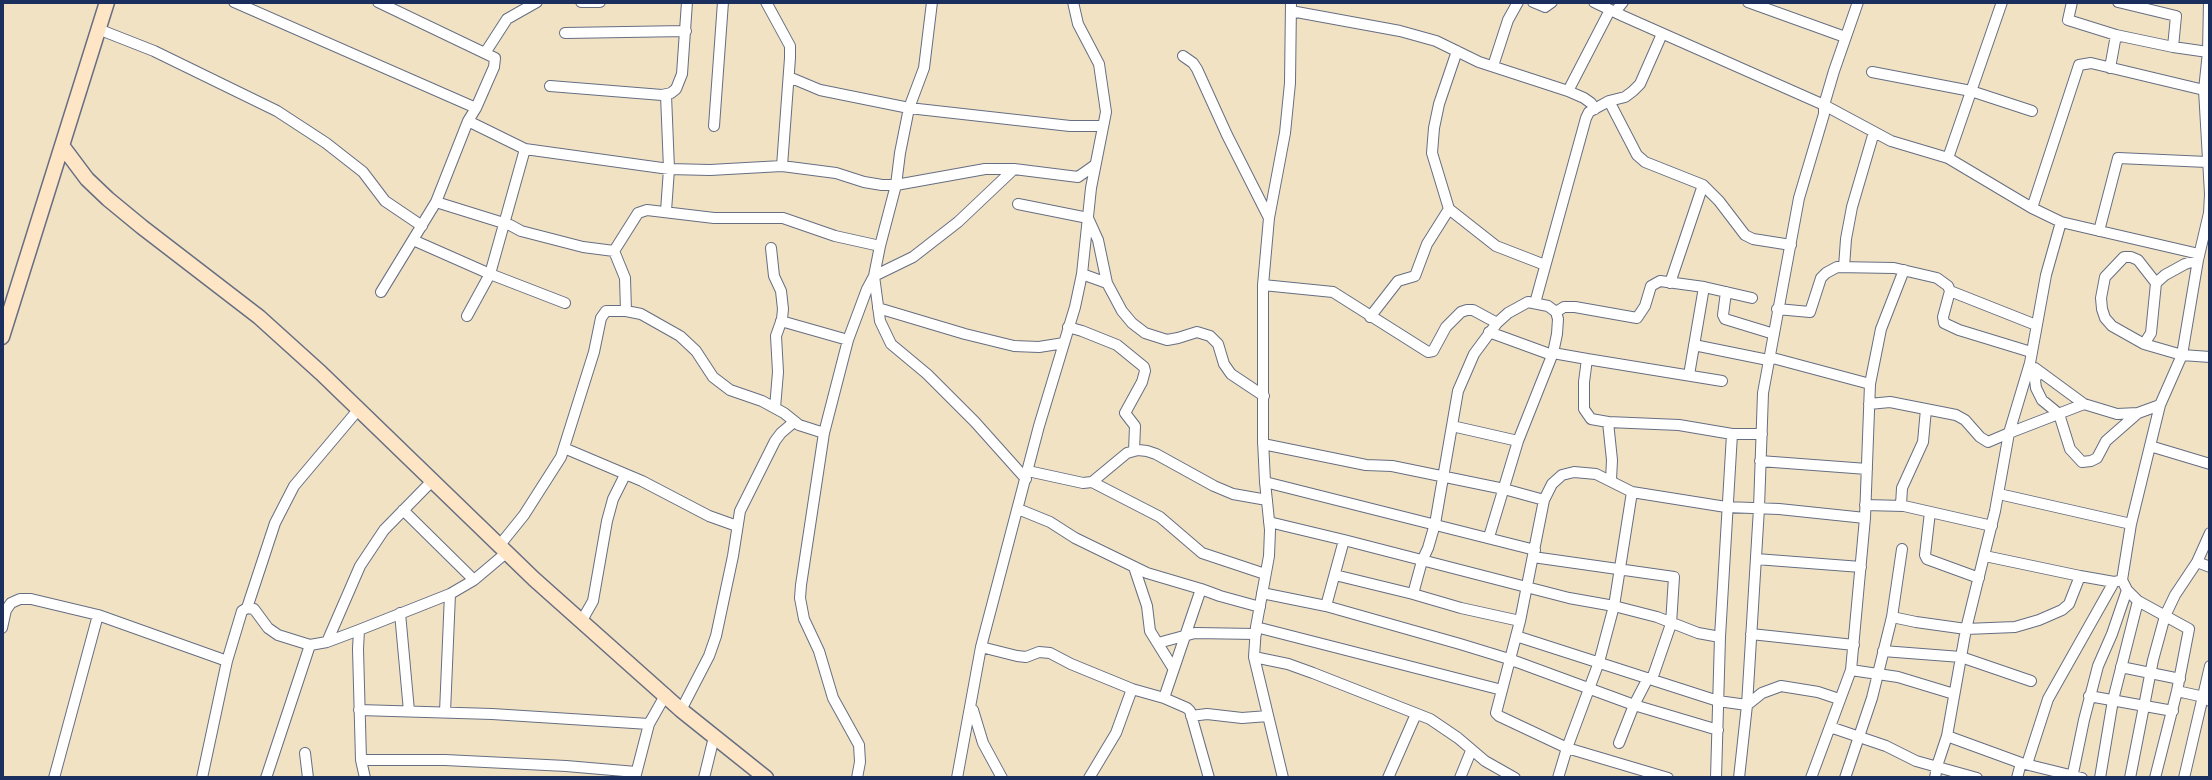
<!DOCTYPE html>
<html>
<head>
<meta charset="utf-8">
<style>
	body { margin:0 }
	#map { position:relative; width:2212px; height:780px; overflow:hidden; background:#f1e2c4; font-family:"Patrick Hand",sans-serif }
	canvas { display:block }
	.frame { position:absolute; inset:0; border:4px solid #1b2f5e; pointer-events:none }
</style>
</head>
<body>
<div id="map">
<canvas width="2212" height="780"></canvas>
<div class="frame"></div>
</div>
<script>
const ctx = document.querySelector('canvas').getContext('2d');
ctx.lineJoin = 'round';
function poly(rows) {
  const path = new Path2D();
  for (const r of rows) {
    path.moveTo(r[0], r[1]);
    for (let i = 2; i < r.length; i += 2) path.lineTo(r[i], r[i + 1]);
  }
  return path;
}
function strokePath(path, color, width, dash) {
  ctx.strokeStyle = color;
  ctx.lineWidth = width;
  ctx.lineCap = dash ? 'butt' : 'round';
  ctx.setLineDash(dash || []);
  ctx.stroke(path);
}
const street = poly([
	[234,2,476,108],
	[378,2,495,58,494,67,476,108,468,121],
	[581,2,600,2],
	[766,2,790,46,790,58,782,166],
	[1533,2,1545,7,1552,2],
	[1594,2,1623,16,1824,105,1891,141,1948,158],
	[1748,2,1845,37],
	[2002,2,1948,158,2032,208,2061,222,2199,254],
	[2072,2,2068,20,2116,35,2110,68],
	[2118,2,2176,16,2173,47],
	[1291,11,1400,31,1436,41,1479,62,1568,91,1584,98,1591,103,1595,109],
	[1615,12,1623,2],
	[98,29,154,51,277,111,326,143,363,172,385,201,422,226],
	[565,33,686,31],
	[2116,35,2173,47,2208,52],
	[1457,51,1439,104,1434,128,1432,153,1449,209,1496,246,1545,265],
	[485,53,507,19,537,2],
	[1183,56,1193,63,1197,69,1227,135,1269,218],
	[1493,66,1508,20,1518,2],
	[1872,72,1971,91,2032,111],
	[789,77,820,90,909,108,1070,126,1103,126],
	[550,86,662,95,671,93,676,89,682,74,687,2],
	[1568,91,1610,10],
	[1609,101,1637,155,1645,162,1703,185,1719,201,1745,235,1753,239,1791,245],
	[714,126,723,2],
	[436,202,510,225,521,231,583,247,614,251,638,213,647,210,714,218,783,218,835,236,880,246],
	[1018,204,1088,218,1098,240,1107,283,1122,311,1132,323,1145,333,1167,340,1178,338,1197,332,1210,336,1218,344,1224,364,1231,374,1264,396],
	[2032,208,2079,65,2091,63,2204,90],
	[666,211,669,169,666,95],
	[2061,222,2046,275,2030,363,2009,433,2084,404],
	[2099,231,2118,158,2207,162],
	[413,240,490,274,565,303],
	[771,248,774,276,781,291,783,309,782,319,776,336,778,372,775,408],
	[614,251,625,278,626,311,641,314,680,336,696,351,713,377,730,390,762,401,784,413,799,425,824,433],
	[2198,260,2185,264,2165,275,2156,283,2138,260,2131,257,2124,257,2105,277,2101,298,2102,309,2105,318,2112,326,2144,344,2182,355,2210,357],
	[1844,267,1846,239,1852,207,1874,132],
	[1082,274,1107,283],
	[1670,283,1703,185],
	[1263,285,1333,292,1428,352,1433,351,1446,327,1461,312,1467,310,1473,310,1497,323,1508,313,1528,302,1548,306,1556,312,1558,319,1557,334,1553,353,1587,359,1584,382,1584,409,1591,419,1608,422,1612,460,1611,480],
	[1950,291,2036,325],
	[381,292,436,202,468,121,525,149,669,169,710,170,782,166,836,173,864,182,882,185,896,185,900,153,909,108,924,68,932,2],
	[1726,292,1723,315,1725,319,1774,334],
	[1535,303,1586,118,1589,112,1598,107,1609,101,1625,97,1633,91,1640,84,1662,34],
	[878,308,965,334,1014,346,1039,347,1064,343],
	[1777,309,1810,312,1821,278,1826,273,1837,267,1894,268,1937,278,1948,286,1950,291,1943,317,1944,323,1959,330,2031,352],
	[1556,312,1564,307,1575,307,1637,318,1645,306,1651,286,1660,281,1704,287,1752,298],
	[467,316,490,274,525,149],
	[1370,317,1398,281,1415,276,1427,244,1449,209],
	[781,321,848,340],
	[1497,323,1474,354,1458,391,1435,524,1428,548,1422,561,1413,594,1461,608,1520,621],
	[1068,327,1082,331,1117,345,1144,367,1145,371,1142,382,1125,413,1135,426,1134,451],
	[1489,332,1552,355],
	[2144,344,2151,333,2156,283],
	[1694,345,1768,360],
	[1769,357,1870,384],
	[1587,359,1722,381],
	[2035,368,2084,404,2117,414,2138,413,2160,405],
	[2038,372,2035,380,2036,388,2042,400,2059,414,2070,449,2082,462,2091,461,2097,458,2106,441,2138,413],
	[1689,375,1704,287],
	[1869,404,1890,402,1956,415,1965,420,1980,437,1988,442,2009,433],
	[1608,422,1679,425,1732,434,1762,434],
	[1452,426,1518,441],
	[1263,444,1366,465,1392,466,1504,489,1544,500],
	[2150,446,2210,464],
	[564,448,642,481,709,516,737,526],
	[1760,461,1867,469],
	[1028,471,1083,483,1092,482,1127,453,1138,450,1147,451,1156,454,1214,486,1233,494,1267,500],
	[1026,479,975,422,927,374,891,344,880,321,874,276,880,246,896,185,985,169,1014,169,1078,177,1095,165],
	[1092,482,1160,517,1202,553,1265,574],
	[1265,482,1535,550],
	[1999,494,2131,524],
	[1865,505,1904,506,1992,526],
	[1901,505,1902,488,1923,442,1926,409],
	[1018,509,1050,522,1075,538,1147,573,1201,589],
	[403,510,474,580],
	[1930,512,1925,555,1927,559,1979,578],
	[1865,518,1870,384,1881,329,1904,270],
	[1269,522,1344,540],
	[1489,537,1518,441,1553,353],
	[499,546,524,515,561,457,594,352,601,318,606,311,626,311],
	[1985,556,2080,576],
	[1533,557,1674,577,1671,624,1652,679],
	[1756,559,1861,567],
	[2197,562,2210,567],
	[1134,567,1147,606,1150,631,1173,668],
	[1335,575,1413,594],
	[2127,590,2138,601,2189,629,2177,691,2155,778],
	[1262,593,1326,606,1460,644,1509,659,1634,705,1718,730],
	[1326,606,1344,540,1569,598,1614,606,1657,617,1698,633,1720,637],
	[247,608,275,523,294,486,358,410],
	[400,613,409,711],
	[1892,617,1916,622,1966,629,2015,627,2039,620,2062,610,2069,604,2080,576,2114,582,2122,580],
	[581,622,593,601,607,521,613,499,625,475],
	[1256,627,1502,690],
	[2,628,6,610,11,603,20,599,31,599,98,615,227,661],
	[1751,634,1854,645],
	[1516,636,1718,701,1747,705,1762,693,1781,686,1818,692,1839,699],
	[327,642,360,566,384,530,432,481],
	[1158,643,1195,633,1256,634],
	[981,647,1017,656,1026,657,1039,652,1050,653,1071,664,1132,689,1164,698,1187,708,1190,711,1209,778],
	[1883,651,1961,657,2031,681],
	[1254,657,1288,664,1313,673,1430,719,1458,738,1485,761,1515,778],
	[2121,667,2180,679],
	[1851,670,1898,677,1954,694],
	[2177,691,2204,697,2210,701],
	[2089,696,2173,711],
	[1164,698,1201,589,1220,596,1260,607],
	[359,710,492,714,649,724],
	[681,710,709,656,716,636,733,556,740,511,775,441,781,433,794,422],
	[973,710,983,743,1002,778],
	[445,712,450,594],
	[1191,716,1207,714,1242,718,1268,716],
	[1830,727,1886,746,1916,761,1977,778],
	[1947,736,2021,763,2082,778],
	[1619,743,1634,705,1648,678],
	[305,753,308,778],
	[361,760,445,760,566,766,636,772],
	[2027,764,2048,699,2114,582],
	[54,778,98,615],
	[202,778,227,661,242,611,247,608,254,609,268,628,278,635,310,645,327,642,359,630],
	[266,778,310,645],
	[365,778,361,760,358,649,359,630,450,594,474,580,506,553],
	[635,778,649,724,666,694],
	[704,778,714,737],
	[857,778,860,762,859,745,833,698,819,651,804,619,800,598,801,585,824,433,848,340,867,289,874,276,913,257,958,222,1014,169],
	[957,778,981,647,1039,426,1075,307,1082,274,1091,188,1106,112,1099,64,1078,24,1073,2],
	[1089,778,1116,733,1132,689],
	[1283,778,1254,657,1256,627,1269,556,1270,530,1265,482,1263,440,1263,285,1269,218,1285,133,1290,83,1291,2],
	[1388,778,1416,714],
	[1460,778,1471,751],
	[1558,778,1567,748,1599,662,1614,606,1632,492],
	[1668,778,1567,748,1499,716,1496,713,1520,621,1544,500,1552,484,1562,475,1574,472,1596,474,1632,492,1726,507,1779,509,1865,518,1851,670,1811,778],
	[1716,778,1720,637,1732,434],
	[1739,778,1747,705,1759,508,1763,393,1799,198,1824,114,1824,105,1834,71,1858,2],
	[1845,778,1872,698,1892,617,1902,549],
	[1935,778,1937,766,1947,736,1966,629,1995,511,2009,433],
	[2017,778,2021,763],
	[2072,778,2084,720,2098,666,2112,634,2127,590,2122,580,2131,524,2160,405,2182,355,2198,260,2209,213,2210,194,2204,90,2208,52,2209,2],
	[2100,778,2113,700,2138,601],
	[2130,778,2153,660,2165,616,2175,595,2197,562,2210,533],
	[2184,778,2210,666]
]);
const secondary = poly([
	[63,147,87,179,108,199,142,227,259,317,321,373,534,579,681,710,766,778],
	[2,337,107,2]
]);
strokePath(street, '#666e82', 12);
strokePath(secondary, '#666e82', 17);
strokePath(street, '#fff', 10);
strokePath(secondary, '#fde5c5', 14);
</script>
</body>
</html>
